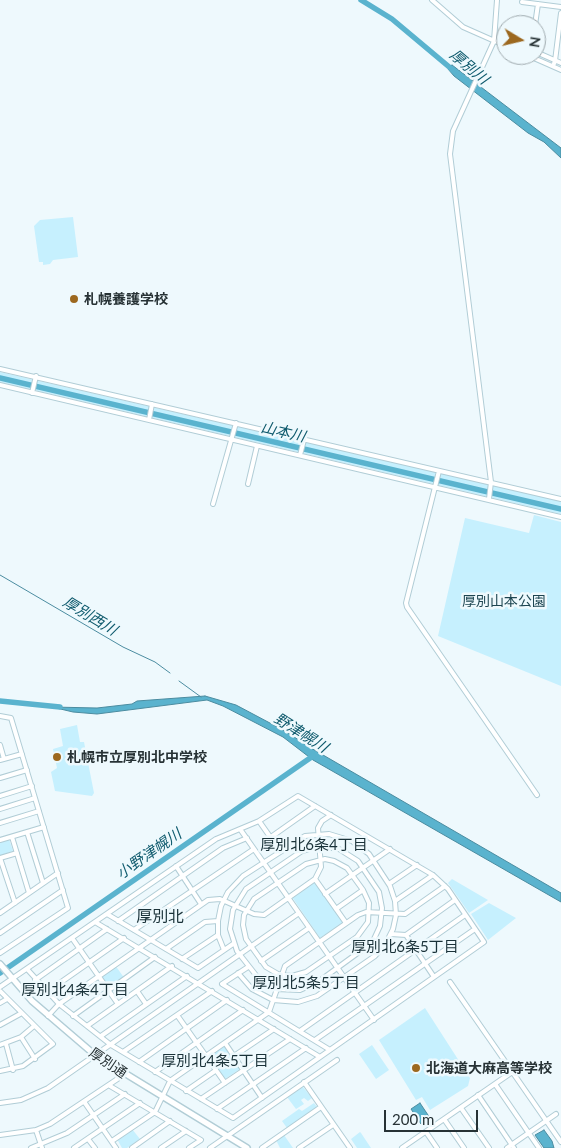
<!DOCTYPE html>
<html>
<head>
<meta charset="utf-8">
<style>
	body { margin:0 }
	#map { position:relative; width:561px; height:1148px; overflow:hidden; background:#eef9fd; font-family:Lato,sans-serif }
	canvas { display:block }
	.north { position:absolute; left:496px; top:15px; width:50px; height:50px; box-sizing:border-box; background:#eef9fd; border:1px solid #9ea9ad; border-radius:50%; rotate:99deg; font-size:14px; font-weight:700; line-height:20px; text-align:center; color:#273235 }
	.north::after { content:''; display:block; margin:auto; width:18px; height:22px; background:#9c681f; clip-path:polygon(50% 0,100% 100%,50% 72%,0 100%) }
	.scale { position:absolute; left:384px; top:1110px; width:94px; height:22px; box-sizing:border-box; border:2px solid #273235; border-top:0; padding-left:6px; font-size:15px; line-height:18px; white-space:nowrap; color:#273235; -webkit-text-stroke:4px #eef9fd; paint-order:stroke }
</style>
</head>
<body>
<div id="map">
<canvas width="561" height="1148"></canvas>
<div class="north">N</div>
<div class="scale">200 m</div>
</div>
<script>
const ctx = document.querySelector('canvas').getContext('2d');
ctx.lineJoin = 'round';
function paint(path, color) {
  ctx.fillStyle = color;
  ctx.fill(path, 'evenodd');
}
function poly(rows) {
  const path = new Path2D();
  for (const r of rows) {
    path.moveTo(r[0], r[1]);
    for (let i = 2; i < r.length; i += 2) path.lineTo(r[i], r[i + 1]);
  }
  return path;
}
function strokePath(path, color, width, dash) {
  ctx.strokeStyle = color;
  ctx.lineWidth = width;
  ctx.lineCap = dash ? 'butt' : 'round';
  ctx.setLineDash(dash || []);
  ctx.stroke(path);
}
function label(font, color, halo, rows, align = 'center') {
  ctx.font = font + ' Lato,"Noto Sans JP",sans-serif';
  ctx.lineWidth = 5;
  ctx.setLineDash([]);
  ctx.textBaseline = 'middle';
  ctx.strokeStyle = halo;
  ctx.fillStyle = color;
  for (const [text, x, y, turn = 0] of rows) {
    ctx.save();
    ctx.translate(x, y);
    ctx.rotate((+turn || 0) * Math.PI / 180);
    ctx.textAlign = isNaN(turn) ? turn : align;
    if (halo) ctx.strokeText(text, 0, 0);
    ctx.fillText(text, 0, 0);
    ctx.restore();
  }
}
const green = poly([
	[73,217,78,257,53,260,50,264,43,265,43,262,39,262,34,226,40,220],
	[0,372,561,501,561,514,0,382],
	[534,515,561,522,561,686,438,636,465,518,529,533],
	[77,725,80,742,84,742,94,793,92,796,55,791,51,772,57,768,53,749,63,746,60,729],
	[9,839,13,851,0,856,0,842],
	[452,879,488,900,469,913,448,883],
	[315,882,343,923,320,938,292,897],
	[489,903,516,918,488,940,471,914],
	[115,965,125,979,109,990,99,976],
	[425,1008,470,1078,468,1086,430,1110,422,1097,416,1100,379,1040],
	[372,1045,389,1070,376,1079,359,1054],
	[224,1046,240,1069,225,1079,209,1056],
	[303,1087,312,1098,308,1101,304,1098,301,1100,304,1104,296,1109,287,1097],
	[314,1103,317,1107,287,1128,282,1121,299,1109,302,1111],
	[132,1129,140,1139,127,1148,122,1148,117,1139],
	[360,1132,361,1133,371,1148,357,1148,351,1139],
	[284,1135,293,1148,280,1148,276,1140]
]);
const water = poly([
	[452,65,561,148,561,158,544,142,528,133,454,76,448,69,452,65],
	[205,696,236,705,285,731,311,748,561,893,561,902,313,760,283,737,223,706,207,700,97,714,73,712,52,707,97,708,132,704,137,701,205,696],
	[420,1103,430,1118,421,1124,411,1109,420,1103],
	[544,1130,552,1141,554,1148,544,1148,535,1135,544,1130]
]);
const stream = poly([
	[0,575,123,647,155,662,170,673],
	[179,681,201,697]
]);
const river = poly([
	[361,0,392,19,454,71],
	[0,378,561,509],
	[0,701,60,707],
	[0,973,313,756]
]);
const minor = poly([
	[432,0,463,27,506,46],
	[522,2,561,7],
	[535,25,538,4],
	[536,52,561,63],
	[527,55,561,70],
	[553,66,555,61,561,13],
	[0,369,561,499],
	[0,385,561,517],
	[32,393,36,376],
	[149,420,152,404],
	[300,455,304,440],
	[439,471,406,603,407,607,537,795],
	[248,484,257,446],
	[489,499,491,482,450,154,453,131,494,41,497,0],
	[213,504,236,423],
	[0,716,11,718,68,908,0,953],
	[0,745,4,759],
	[0,760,22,754],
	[0,778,27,770],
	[0,796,32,786],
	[0,809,35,798],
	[259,821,280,851],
	[0,823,39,811],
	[240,829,374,1020],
	[27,832,43,883],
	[12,837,29,893],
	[271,837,315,806],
	[0,840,44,827],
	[319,846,339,849,358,861,379,892,382,908,380,926,374,939,366,947,318,982,300,990,276,989,259,979,237,951,230,929,233,910,246,889,302,851,319,846],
	[0,858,15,903],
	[0,858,17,853],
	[325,859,334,861,347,868,363,890,369,903,368,922,357,937,306,972,292,976,278,974,266,967,246,939,243,925,244,915,254,899,306,864,325,859],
	[176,866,201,904],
	[315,879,346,923],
	[389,884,417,865],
	[325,894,390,849],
	[395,901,433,875],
	[336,909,363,890],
	[0,913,58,873],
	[107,914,198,968,233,944],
	[118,921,223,848,247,838],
	[95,922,320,1057],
	[134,930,254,849],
	[0,933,63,890],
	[391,934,406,935,455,900],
	[406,935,434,977],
	[72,938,118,1004],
	[166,949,205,922,218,921],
	[224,950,218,935,218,921,221,906,228,892,243,876,305,836,329,834,352,841,369,854,390,886,395,901,396,915,393,929,385,945,375,956,317,996,298,1002,273,1000,252,989,238,973],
	[182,959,218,935],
	[261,961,309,928],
	[248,967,222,984,330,1050],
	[35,980,107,929],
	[450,982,561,1142],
	[0,987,216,839,259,821,298,796,433,875,448,889,484,942,233,1118,111,1045,59,1004,27,969],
	[0,991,53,1044,23,1066,0,1071],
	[137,991,146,1004],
	[47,992,124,938],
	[0,1003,7,999],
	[177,1015,225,1083],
	[48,1016,59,1004,208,900,220,899,254,914,264,915,315,879,321,867,318,828,322,821,331,815],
	[73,1016,155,957],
	[0,1025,20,1014],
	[87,1026,172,966],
	[300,1031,465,915],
	[101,1036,187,976],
	[21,1037,35,1059],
	[315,1040,475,929],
	[225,1043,262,1098],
	[6,1044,13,1070],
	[0,1045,21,1037,34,1026],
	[123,1052,212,991],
	[234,1056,274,1029],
	[139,1062,227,1000],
	[155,1072,243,1010],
	[304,1082,350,1148],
	[495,1084,539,1148],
	[110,1086,201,1140,189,1148],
	[186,1091,215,1071],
	[478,1095,514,1148],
	[201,1099,290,1039],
	[0,1103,21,1100,48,1088,299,913],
	[85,1103,116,1148],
	[461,1108,489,1148],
	[217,1109,306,1048],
	[444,1119,464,1148],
	[36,1130,42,1148],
	[426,1132,437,1148],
	[0,1135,36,1130,50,1124,125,1074],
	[88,1139,95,1148],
	[112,1141,155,1112,170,1081,269,1012,285,966,358,915,366,912,405,914,445,886],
	[31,1148,67,1133,125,1094],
	[74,1148,140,1103],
	[132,1148,170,1121],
	[161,1148,186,1131],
	[210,1148,337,1060],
	[262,1148,321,1107],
	[299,1148,333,1125],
	[402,1148,521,1066],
	[507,1148,556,1114]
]);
const major = poly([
	[0,964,32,1001,95,1055,247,1148]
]);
const markers = [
	[74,299,5,"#9c681f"],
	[57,757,5,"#9c681f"],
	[416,1068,5,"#9c681f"]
];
const poiNames = [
	["札幌養護学校",84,299],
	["札幌市立厚別北中学校",67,757],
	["北海道大麻高等学校",426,1068]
];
const parkNames = [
	["厚別山本公園",504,601]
];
const streetNames = [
	["厚別通",108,1063,34]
];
const waterNames = [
	["厚別川",469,67,40],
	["山本川",283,432,13],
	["厚別西川",90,616,31],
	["野津幌川",301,733,32],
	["小野津幌川",149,854,-35]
];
const neighbourhoodNames = [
	["厚別北6条4丁目",314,845],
	["厚別北6条5丁目",405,947],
	["厚別北5条5丁目",306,983],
	["厚別北4条4丁目",75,990],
	["厚別北4条5丁目",215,1061]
];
const quarterNames = [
	["厚別北",160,917]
];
paint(green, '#c6f0fe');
paint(water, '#5ab3ce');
strokePath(water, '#4b8ca0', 1);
strokePath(stream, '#4b8ca0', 1);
strokePath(river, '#5ab3ce', 5.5);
strokePath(minor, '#b1cdd6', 6);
strokePath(major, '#b1cdd6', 8);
strokePath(minor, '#fff', 4);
strokePath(major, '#fff', 5);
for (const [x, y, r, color] of markers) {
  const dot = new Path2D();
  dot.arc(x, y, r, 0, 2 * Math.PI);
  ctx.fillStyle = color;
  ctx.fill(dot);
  strokePath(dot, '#eef9fd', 2);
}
label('bold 14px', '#273235', '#eef9fd', poiNames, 'left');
label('14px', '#1d4551', '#eef9fd', parkNames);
label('14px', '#273235', '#eef9fd', streetNames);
label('italic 15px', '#0e5a6d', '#eef9fd', waterNames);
label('15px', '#1a3239', '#eef9fd', neighbourhoodNames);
label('16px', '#1a3239', '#eef9fd', quarterNames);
</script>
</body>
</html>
